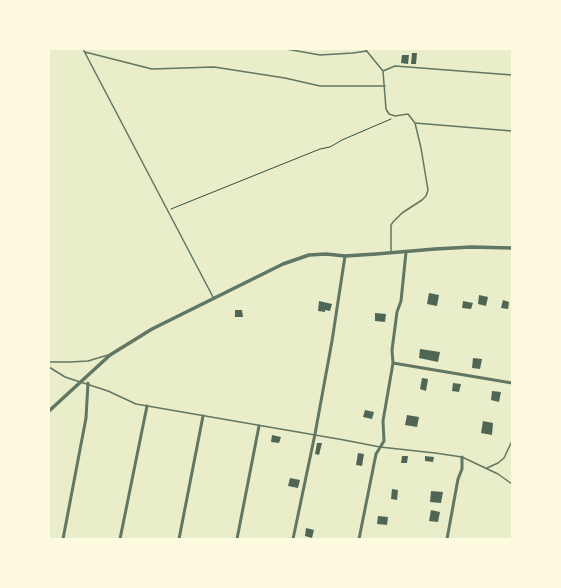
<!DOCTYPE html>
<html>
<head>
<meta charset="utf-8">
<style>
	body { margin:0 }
	#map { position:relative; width:561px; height:588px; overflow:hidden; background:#e9edc9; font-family:Arial,sans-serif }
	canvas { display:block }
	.frame { position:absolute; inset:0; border:50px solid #fefae0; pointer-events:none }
</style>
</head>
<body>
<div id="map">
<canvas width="561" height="588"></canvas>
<div class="frame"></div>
</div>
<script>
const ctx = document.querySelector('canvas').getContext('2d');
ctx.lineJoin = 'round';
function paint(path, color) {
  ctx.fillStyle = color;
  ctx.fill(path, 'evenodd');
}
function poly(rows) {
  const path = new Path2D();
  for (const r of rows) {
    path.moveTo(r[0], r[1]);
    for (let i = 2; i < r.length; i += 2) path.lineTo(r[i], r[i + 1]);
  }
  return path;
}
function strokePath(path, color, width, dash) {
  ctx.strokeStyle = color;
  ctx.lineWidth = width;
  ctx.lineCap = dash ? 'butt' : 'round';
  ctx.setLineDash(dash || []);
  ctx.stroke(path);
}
const building = poly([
	[412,53,417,53,416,64,411,64],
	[402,55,409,55,408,64,401,63],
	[429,293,439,295,437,306,427,304],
	[479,295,488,297,486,306,478,304],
	[503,300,509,302,508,309,501,308],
	[319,301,332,304,330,311,325,310,325,312,318,311],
	[463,301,473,303,471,309,462,308],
	[235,310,242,310,243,317,235,317],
	[375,313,386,314,385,322,375,321],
	[420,349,440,352,438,362,419,358],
	[473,358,482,359,480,369,472,368],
	[422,378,428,379,426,391,420,389],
	[453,383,461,384,459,392,452,391],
	[492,391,501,392,499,402,491,400],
	[365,410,374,412,372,419,363,417],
	[407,415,419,417,417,427,405,425],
	[483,421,493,423,492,435,481,433],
	[272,435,281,437,279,443,271,442],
	[317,443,322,443,319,455,315,454],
	[358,453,364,454,362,466,356,465],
	[402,456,408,456,407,463,401,463],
	[425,456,434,457,433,462,425,461],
	[290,478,300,480,298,488,288,486],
	[392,489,398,490,397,500,391,499],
	[431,491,443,492,441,503,430,502],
	[431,510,440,512,438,522,429,521],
	[378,516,388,517,387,525,377,524],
	[306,528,314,530,312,538,305,536]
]);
const path = poly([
	[171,209,320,149,330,147,342,140,391,119]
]);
const service = poly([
	[83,49,213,297],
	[286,49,320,55,353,53,367,51],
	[365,49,383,71,386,109,389,114,395,116,408,114,415,123,421,148,428,190,426,196,422,200,402,213,393,222,391,225,391,251],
	[85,52,152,69,214,67,285,78,320,86,385,86],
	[383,71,395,66,512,75],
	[415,123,512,131],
	[49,362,70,362,88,361,108,355],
	[49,367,65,377,108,391,136,404,344,440,380,447,435,453,462,457,498,474,512,484],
	[487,468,498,463,504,458,512,441]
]);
const minor = poly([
	[393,363,512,383],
	[63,539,86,418,88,383],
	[120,539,147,406],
	[179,539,203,416],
	[237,539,259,426],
	[293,539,315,434,332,341,345,256],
	[359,539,376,454,384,441,383,421,393,363,392,350,397,312,401,301,406,252],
	[447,539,458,479,462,469,462,457]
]);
const tertiary = poly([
	[49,411,110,355,152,329,283,264,309,255,326,254,345,256,376,254,435,249,471,247,512,248]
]);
paint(building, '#4f6655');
strokePath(path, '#344e41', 1);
strokePath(service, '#617663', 1.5);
strokePath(minor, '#617663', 3);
strokePath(tertiary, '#617663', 3.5);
</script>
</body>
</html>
